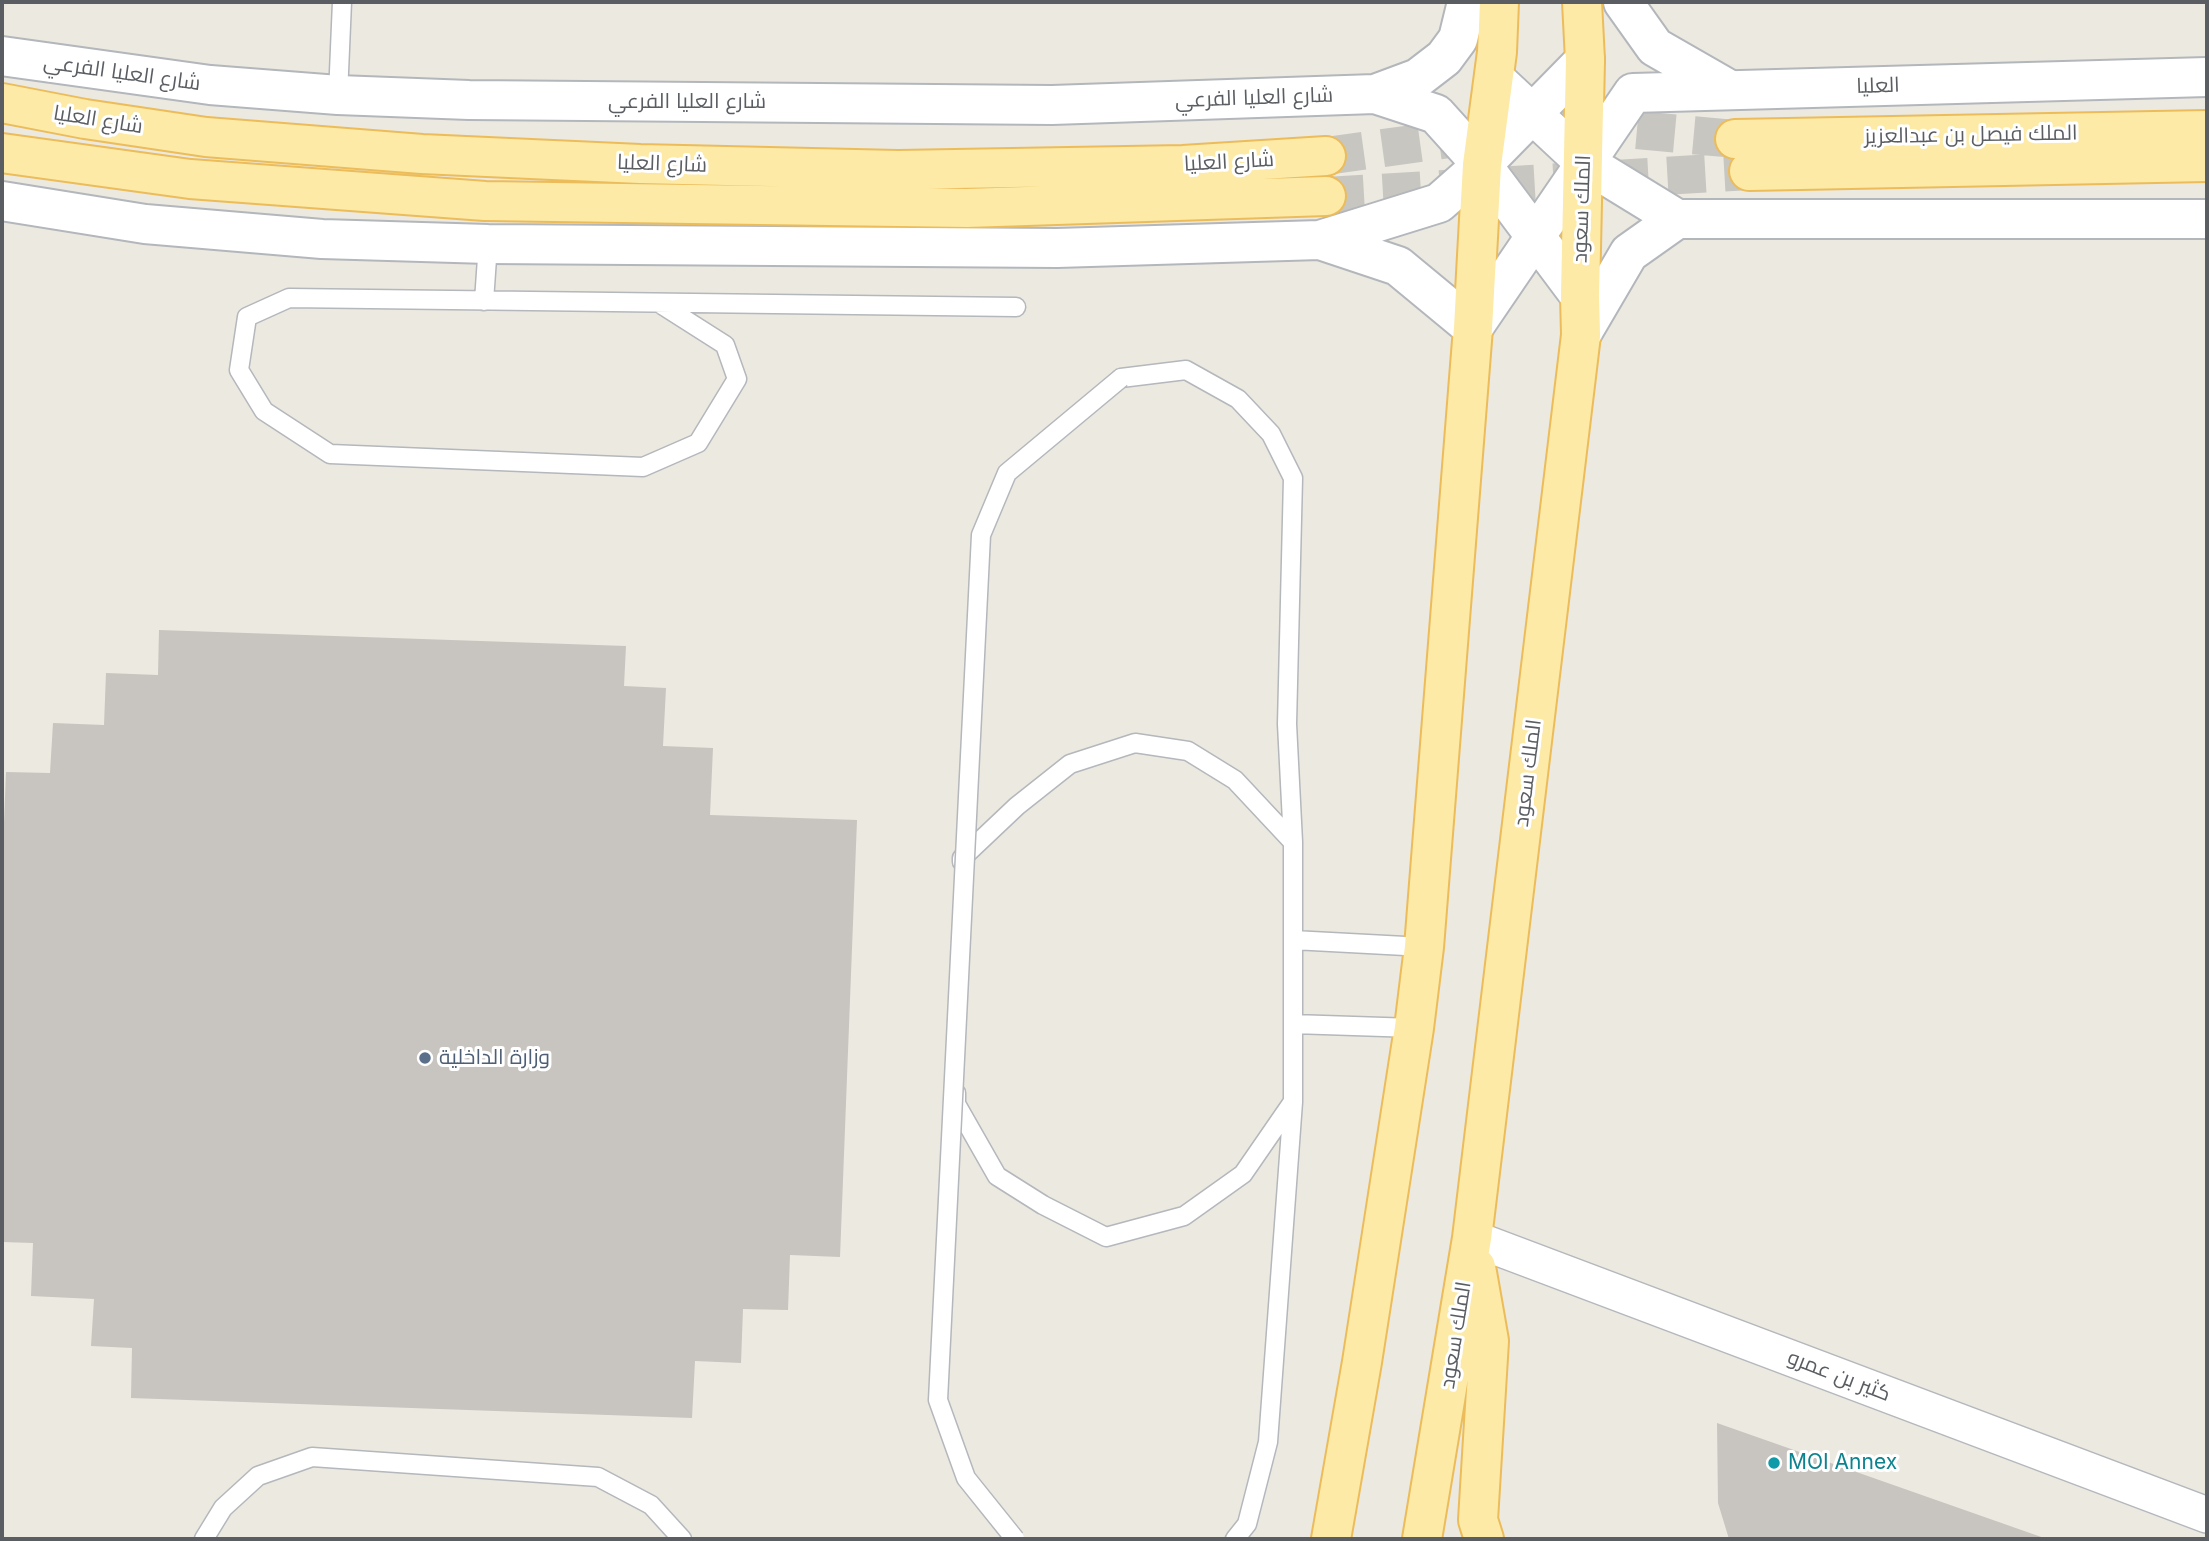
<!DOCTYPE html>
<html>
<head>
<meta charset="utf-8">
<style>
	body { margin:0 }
	#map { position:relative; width:2209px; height:1541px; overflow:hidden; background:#ece9e1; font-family:Inter,sans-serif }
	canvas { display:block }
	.frame { position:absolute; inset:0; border:4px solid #5a5e62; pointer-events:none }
</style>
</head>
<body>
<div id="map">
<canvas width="2209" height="1541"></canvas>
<div class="frame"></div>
</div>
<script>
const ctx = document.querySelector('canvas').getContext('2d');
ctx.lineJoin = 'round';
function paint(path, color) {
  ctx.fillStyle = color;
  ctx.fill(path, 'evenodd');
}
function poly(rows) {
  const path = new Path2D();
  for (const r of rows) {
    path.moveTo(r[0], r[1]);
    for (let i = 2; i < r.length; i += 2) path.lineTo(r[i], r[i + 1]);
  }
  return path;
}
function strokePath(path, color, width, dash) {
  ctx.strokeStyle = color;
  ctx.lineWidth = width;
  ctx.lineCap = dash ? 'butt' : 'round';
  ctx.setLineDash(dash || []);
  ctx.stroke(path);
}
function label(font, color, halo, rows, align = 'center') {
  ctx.font = font + ' Inter,Cairo,sans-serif';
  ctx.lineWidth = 6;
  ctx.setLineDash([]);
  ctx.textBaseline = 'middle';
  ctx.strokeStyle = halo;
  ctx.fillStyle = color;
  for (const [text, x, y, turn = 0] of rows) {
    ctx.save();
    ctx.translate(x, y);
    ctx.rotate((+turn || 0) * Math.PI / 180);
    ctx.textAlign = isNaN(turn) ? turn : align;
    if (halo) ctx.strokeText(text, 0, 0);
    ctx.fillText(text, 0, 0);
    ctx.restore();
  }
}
const building = poly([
	[159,630,626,646,624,686,666,688,663,746,713,748,710,815,857,820,840,1257,790,1255,788,1310,743,1309,741,1363,695,1361,692,1418,131,1398,132,1348,91,1346,94,1299,31,1296,33,1243,2,1242,2,874,6,772,50,773,53,723,104,725,106,673,158,675],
	[1717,1423,2047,1539,1729,1539,1718,1503]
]);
const primaryTunnel = poly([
	[1580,130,1626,129,1735,139],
	[1326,156,1485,134],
	[1326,196,1749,171]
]);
const lane = poly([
	[338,95,342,2],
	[484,301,488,244],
	[659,303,725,345,737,379,698,443,643,467,330,454,264,411,239,370,247,317,289,298,1016,307],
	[1121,378,1186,370,1238,399,1271,434,1293,478,1287,724,1293,842,1293,1102,1268,1442,1247,1524,1235,1539],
	[962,862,962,858,1017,806,1070,764,1135,743,1188,751,1235,780,1293,842],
	[1293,940,1424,947],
	[1293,1024,1414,1028],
	[956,1093,956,1104,997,1176,1043,1205,1106,1237,1184,1216,1243,1174,1292,1103],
	[204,1539,223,1508,258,1476,312,1457,598,1477,651,1505,682,1539]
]);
const street = poly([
	[1472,1238,2207,1515]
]);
const secondary = poly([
	[1623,2,1655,47,1730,90],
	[2,56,210,85,338,95,469,100,1052,105,1375,94,1436,114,1482,165,1580,296],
	[1494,78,1584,162,1677,219,2207,219],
	[1375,94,1418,78,1444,58,1458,39,1467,2],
	[2,201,145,224,322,239,488,244,1057,248,1320,240,1439,203,1482,165,1585,60],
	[1320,240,1398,266,1473,328,1633,93,2207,77],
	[1581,335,1629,253,1677,219]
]);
const primary = poly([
	[2,103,85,119,206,137,422,154,640,164,898,170,1183,165,1326,156],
	[1735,139,2207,130],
	[2,153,190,179,485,201,967,208,1326,196],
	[1749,171,2207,162],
	[1476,1267,1489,1341,1478,1520,1484,1539],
	[1331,1539,1362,1362,1414,1028,1424,947,1473,328,1482,165,1497,52,1499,2],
	[1422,1539,1472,1238,1581,335,1580,296,1585,60,1582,2]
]);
const laneBridge = poly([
	[1015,1539,966,1478,938,1400,981,535,1007,473,1121,378]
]);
const markers = [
	[425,1058,7,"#5c6f8a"],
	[1774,1463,7,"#0f9aa8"]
];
const streetNames = [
	["شارع العليا الفرعي",122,73,8],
	["العليا",1878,86,-2],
	["شارع العليا الفرعي",1254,98,-2],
	["شارع العليا الفرعي",687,102],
	["شارع العليا",98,120,9],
	["الملك فيصل بن عبدالعزيز",1971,135,-1],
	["شارع العليا",1229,162,-3],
	["شارع العليا",662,164,2],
	["الملك سعود",1582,209,-88],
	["الملك سعود",1528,773,-83],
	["الملك سعود",1456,1335,-81],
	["كثير بن عمرو",1839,1376,21]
];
const serviceNames = [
	["وزارة الداخلية",439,1058]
];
const cultureNames = [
	["MOI Annex",1788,1463]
];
paint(building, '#c8c4bf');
strokePath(primaryTunnel, '#c8c6c1', 38, [38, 19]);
strokePath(lane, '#b4b7bb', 21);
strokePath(street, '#b4b7bb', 38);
strokePath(secondary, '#b3b7bb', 42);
strokePath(primary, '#ecbc5a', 42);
strokePath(lane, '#fff', 18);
strokePath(street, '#fff', 35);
strokePath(secondary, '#fff', 38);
strokePath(primary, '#fceaa6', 38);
strokePath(laneBridge, '#b4b7bb', 21, []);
strokePath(laneBridge, '#fff', 18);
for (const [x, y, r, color] of markers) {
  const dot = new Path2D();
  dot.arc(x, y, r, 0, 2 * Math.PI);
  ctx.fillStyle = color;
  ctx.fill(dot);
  strokePath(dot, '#fff', 2.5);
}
label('21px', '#5a5e62', '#fff', streetNames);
label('21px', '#4e5e75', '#fff', serviceNames, 'left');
label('21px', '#0d838f', '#fff', cultureNames, 'left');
</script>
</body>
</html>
